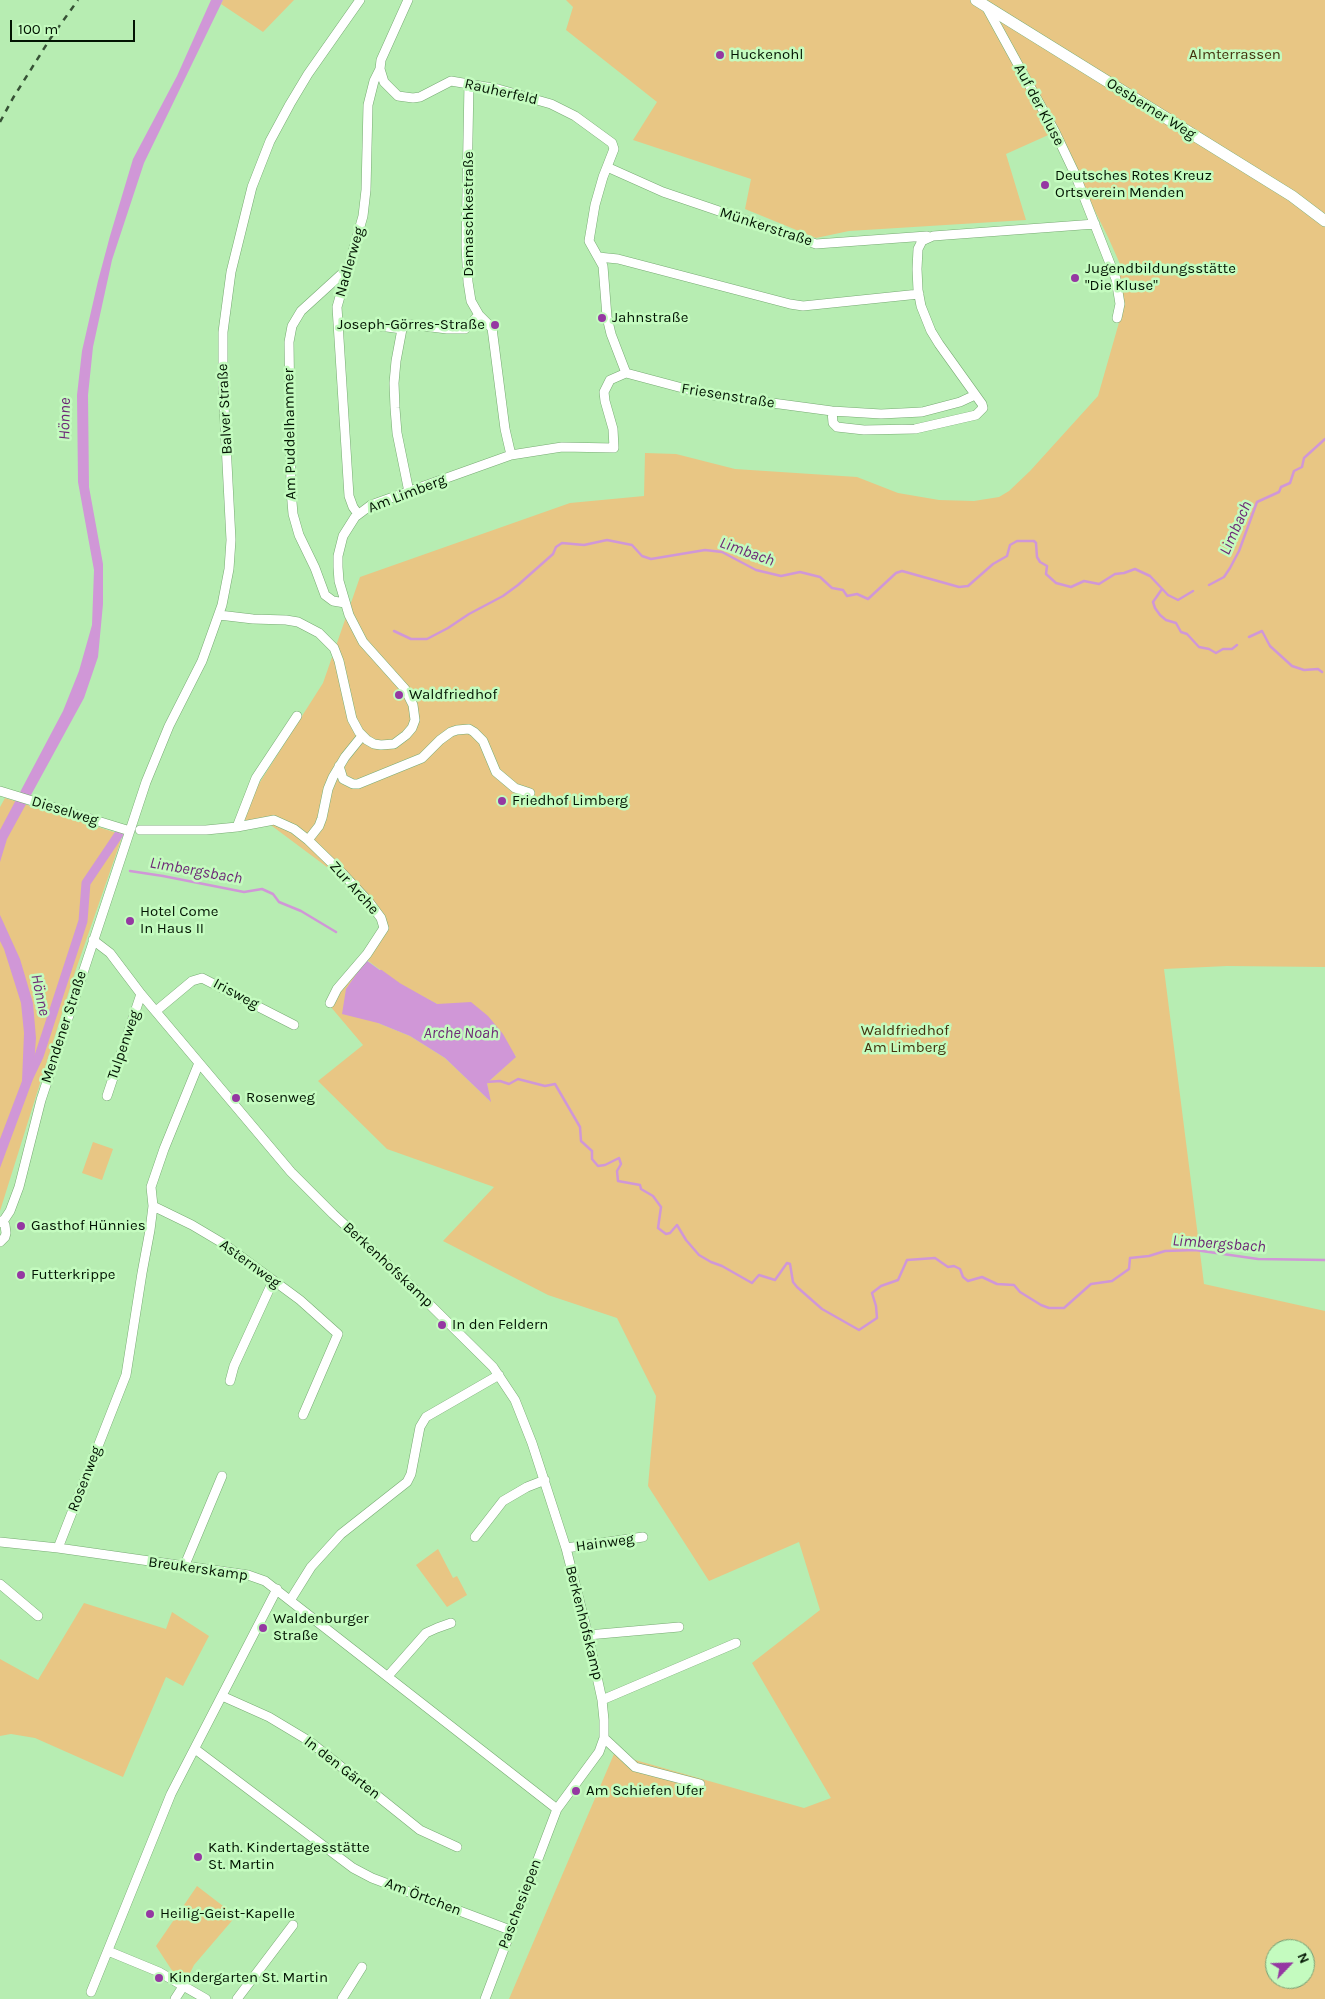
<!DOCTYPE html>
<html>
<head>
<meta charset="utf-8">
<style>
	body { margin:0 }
	#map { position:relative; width:1325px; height:1999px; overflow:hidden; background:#b7edb2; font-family:Karla,sans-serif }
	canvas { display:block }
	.north { position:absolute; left:1265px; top:1939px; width:50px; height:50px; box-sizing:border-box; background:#c4fbbf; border:1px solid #769f73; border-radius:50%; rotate:66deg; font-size:14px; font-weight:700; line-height:20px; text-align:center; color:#021402 }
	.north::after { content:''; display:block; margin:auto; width:18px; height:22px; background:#9538a2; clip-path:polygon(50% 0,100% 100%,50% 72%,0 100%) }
	.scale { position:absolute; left:10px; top:20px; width:125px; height:22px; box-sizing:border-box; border:2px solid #021402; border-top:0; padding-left:6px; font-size:15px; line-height:18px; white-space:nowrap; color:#021402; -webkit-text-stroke:4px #c4fbbf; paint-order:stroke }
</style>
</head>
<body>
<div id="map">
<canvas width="1325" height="1999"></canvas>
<div class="north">N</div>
<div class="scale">100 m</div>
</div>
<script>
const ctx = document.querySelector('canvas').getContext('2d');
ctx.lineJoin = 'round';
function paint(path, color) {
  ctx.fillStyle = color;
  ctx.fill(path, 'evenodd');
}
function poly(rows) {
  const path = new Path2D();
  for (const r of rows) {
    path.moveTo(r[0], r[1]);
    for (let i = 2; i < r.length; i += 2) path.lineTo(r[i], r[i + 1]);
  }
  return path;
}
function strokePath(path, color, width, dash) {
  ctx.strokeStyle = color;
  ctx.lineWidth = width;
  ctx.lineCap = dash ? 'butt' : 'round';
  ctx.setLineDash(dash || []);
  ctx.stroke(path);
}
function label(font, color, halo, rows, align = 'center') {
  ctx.font = font + ' Karla,sans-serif';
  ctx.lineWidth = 5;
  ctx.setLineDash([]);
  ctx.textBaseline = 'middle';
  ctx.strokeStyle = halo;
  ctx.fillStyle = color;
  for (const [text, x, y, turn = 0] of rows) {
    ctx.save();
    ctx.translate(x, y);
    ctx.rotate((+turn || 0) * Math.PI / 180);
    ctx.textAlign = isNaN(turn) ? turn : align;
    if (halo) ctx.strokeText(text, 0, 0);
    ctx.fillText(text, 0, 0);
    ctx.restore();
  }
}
const green = poly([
	[223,0,294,0,263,32,221,4],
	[566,0,1325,0,1325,967,1227,966,1164,969,1204,1284,1325,1311,1325,1999,509,1999,614,1754,804,1808,831,1798,752,1663,820,1610,799,1542,709,1581,648,1486,656,1396,617,1318,548,1295,443,1241,494,1187,387,1149,318,1081,363,1045,330,1006,388,927,343,879,268,823,243,820,253,793,323,683,360,577,570,503,644,496,645,453,676,454,735,469,857,477,898,493,939,500,974,501,999,497,1009,491,1030,471,1098,396,1122,312,1115,267,1120,264,1108,237,1055,132,1006,154,1026,220,849,231,816,238,745,209,751,179,633,140,657,102,566,30,573,7],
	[367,960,399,984,437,1004,516,1056,487,1083,490,1101,445,1058,410,1036,378,1023],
	[1275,1949,1305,1949,1305,1979,1275,1979],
	[5,798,114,832,121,840,74,975,0,1211,0,807],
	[93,1142,113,1149,102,1180,82,1173],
	[438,1549,453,1578,457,1576,467,1595,447,1607,416,1565],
	[84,1603,166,1629,172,1612,209,1636,183,1686,166,1677,123,1777,35,1738,11,1734,0,1736,0,1659,38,1680],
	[197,1886,236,1916,194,1965,187,1979,173,1972,156,1946]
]);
const water = poly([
	[211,0,223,0,144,163,112,260,93,347,88,395,89,487,103,564,103,604,98,657,84,698,7,839,0,862,0,830,63,711,79,671,92,625,94,570,78,482,77,395,82,351,98,281,110,236,133,159,177,76],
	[0,915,20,959,33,1003,36,1038,33,1079,0,1168,0,1139,22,1081,24,1033,21,1003,4,949,0,941],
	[366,960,399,984,437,1004,471,1002,488,1016,503,1034,516,1057,487,1083,491,1102,445,1058,410,1036,378,1023,342,1014,346,989]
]);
const stream = poly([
	[1209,585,1224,577,1230,568,1239,551,1257,502,1279,492,1281,487,1290,483,1294,471,1302,467,1304,458,1325,439],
	[1162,589,1153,602,1155,608,1160,615,1166,620,1176,623,1181,632,1187,634,1199,647,1209,649,1216,653,1223,649,1232,649,1237,645],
	[394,631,411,639,427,639,448,628,469,614,503,596,518,585,553,554,556,547,562,543,584,545,607,540,632,545,642,556,651,559,705,550,722,552,756,570,781,576,800,572,820,577,832,588,843,590,847,596,857,594,868,599,896,573,902,571,959,587,968,586,993,564,1007,556,1010,545,1017,541,1034,541,1036,543,1037,557,1040,562,1047,566,1046,574,1056,583,1071,587,1084,581,1099,584,1115,574,1124,573,1135,569,1150,576,1168,595,1178,600,1193,591],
	[1249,637,1262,631,1270,646,1292,666,1304,670,1318,669,1322,672],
	[130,871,163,876,244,892,262,889,273,894,279,902,301,911,336,932],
	[381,971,399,984,438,1006],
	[486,1082,500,1081,509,1084,518,1079,545,1086,555,1084,580,1127,581,1141,592,1151,592,1159,598,1166,605,1165,619,1158,621,1164,617,1171,618,1181,640,1185,641,1189,653,1196,661,1207,658,1228,666,1234,670,1233,677,1225,686,1240,699,1255,711,1262,722,1266,752,1283,759,1275,775,1280,787,1263,790,1264,793,1282,797,1287,822,1309,859,1330,877,1318,876,1306,872,1293,881,1286,898,1280,907,1260,935,1258,948,1267,954,1266,960,1269,963,1277,968,1281,982,1277,997,1284,1014,1285,1020,1292,1041,1305,1049,1308,1064,1308,1091,1284,1112,1281,1129,1269,1130,1258,1149,1256,1165,1251,1195,1250,1258,1259,1325,1260]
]);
const canal = poly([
	[29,1077,39,1056,83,921,86,883,119,834]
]);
const minor = poly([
	[408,0,381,60,380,69,384,82,398,96,413,98,420,97,451,81,498,89,551,104,575,116,612,143,614,149,603,177,595,205,589,241,603,266,607,317,611,334,626,373],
	[987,8,1055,132,1075,174,1116,279,1120,304,1117,318],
	[469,83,466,246,468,282,471,301,479,315,492,328,505,429,511,455],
	[607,167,663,192,816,244,927,236],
	[598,257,618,259,790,304,803,306,919,294],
	[372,325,402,329],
	[832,411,833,423,837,427,864,430,915,429,976,415,983,408,982,404,939,344,931,331,921,306,918,290,917,269,918,249,922,241,933,236,1095,224],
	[409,492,397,433,395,408,394,383,396,361,402,329,408,324,447,329,465,329,479,315],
	[358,514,353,507,349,496,337,307,363,216,366,190,368,105,374,81,380,69],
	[345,603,333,601,325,595,315,568,299,535,293,514,291,490,289,342,292,326,301,311,346,270],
	[219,615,253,619,286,620,298,622,319,633,334,648,339,661,352,719,359,732,367,740,374,744,381,745,394,744,406,735,412,728,415,720,413,705,405,689,363,642,349,615,339,581,338,567,338,556,343,536,355,517,371,505,511,455,562,447,614,448,613,429,605,401,604,392,610,380,626,373,705,394,832,411,881,414,922,412,960,402,975,395],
	[339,766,343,779,353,784,358,784,422,758,440,740,451,732,457,730,469,729,474,732,483,741,496,772,515,788,530,793],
	[0,791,130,831],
	[237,827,274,820,294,829,308,840,342,873,369,902,381,918,384,928,367,954,337,989,330,1003],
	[140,830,206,830,237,827,256,778,297,716],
	[308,840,319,826,322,818,328,789,333,777,345,757,362,736],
	[93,940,110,953,141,994,291,1172,333,1214,412,1287,493,1367,515,1400,532,1443,566,1548,588,1635,602,1700,604,1720,604,1738,599,1752,557,1809,485,1999],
	[156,1011,192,981,202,978,294,1025],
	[107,1096,141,994],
	[153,1206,192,1225,224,1244,300,1300,338,1334,303,1415],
	[0,1221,5,1225,6,1233,5,1237,0,1242],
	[2,1223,10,1211,19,1187,41,1100,146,782,169,726,202,661,222,605,229,569,231,540,223,386,223,332,231,272,252,187,270,141,290,104,308,74,360,0],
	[230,1381,234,1366,273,1281],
	[475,1537,503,1501,527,1487,545,1480],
	[0,1542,58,1548,248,1575,265,1581,557,1809],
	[58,1548,126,1375,142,1273,150,1230,153,1206,151,1187,164,1149,199,1063],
	[566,1548,643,1537],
	[184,1567,222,1476],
	[0,1584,38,1616],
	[291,1599,311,1567,341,1534,407,1482,411,1474,420,1427,426,1417,499,1375],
	[588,1635,679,1627],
	[388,1676,426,1633,437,1628,451,1623],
	[222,1696,269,1717,309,1741,420,1830,457,1847],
	[602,1700,736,1643],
	[604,1738,635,1767,700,1784],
	[195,1749,353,1868,372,1878,510,1930],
	[108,1951,159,1972,206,1999],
	[91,1992,171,1794,277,1589],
	[175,1999,184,1985],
	[237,1999,293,1925],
	[342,1999,362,1967]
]);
const tertiary = poly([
	[976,0,1292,196,1325,221]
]);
const rail = poly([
	[0,122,13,98,50,39,78,0]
]);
const markers = [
	[720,55,5,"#9538a2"],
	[1045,185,5,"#9538a2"],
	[1075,278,5,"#9538a2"],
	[602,318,5,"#9538a2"],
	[495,325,5,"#9538a2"],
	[399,695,5,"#9538a2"],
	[502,801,5,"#9538a2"],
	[130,921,5,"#9538a2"],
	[236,1098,5,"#9538a2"],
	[21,1226,5,"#9538a2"],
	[21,1275,5,"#9538a2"],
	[442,1325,5,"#9538a2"],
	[263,1628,5,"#9538a2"],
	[576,1791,5,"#9538a2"],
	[198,1857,5,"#9538a2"],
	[150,1914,5,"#9538a2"],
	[159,1978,5,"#9538a2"]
];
const poiNames = [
	["Huckenohl",730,55],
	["Deutsches Rotes Kreuz",1055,176],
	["Ortsverein Menden",1055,193],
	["Jugendbildungsstätte",1085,269],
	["\"Die Kluse\"",1085,286],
	["Jahnstraße",612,318],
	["Joseph-Görres-Straße",485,325,"right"],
	["Waldfriedhof",409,695],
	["Friedhof Limberg",512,801],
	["Hotel Come",140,912],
	["In Haus II",140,929],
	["Rosenweg",246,1098],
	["Gasthof Hünnies",31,1226],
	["Futterkrippe",31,1275],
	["In den Feldern",452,1325],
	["Waldenburger",273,1619],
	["Straße",273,1636],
	["Am Schiefen Ufer",586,1791],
	["Kath. Kindertagesstätte",208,1848],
	["St. Martin",208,1865],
	["Heilig-Geist-Kapelle",160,1914],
	["Kindergarten St. Martin",169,1978]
];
const parkNames = [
	["Almterrassen",1235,55],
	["Waldfriedhof",905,1031],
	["Am Limberg",905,1048]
];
const streetNames = [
	["Rauherfeld",501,92,13],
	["Auf der Kluse",1039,105,62],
	["Oesberner Weg",1151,109,32],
	["Damaschkestraße",469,214,-90],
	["Münkerstraße",766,227,18],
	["Nadlerweg",350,262,-74],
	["Friesenstraße",728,396,9],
	["Balver Straße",225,409,-93],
	["Am Puddelhammer",290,434,-91],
	["Am Limberg",407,494,-21],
	["Dieselweg",65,811,17],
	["Zur Arche",354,888,48],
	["Irisweg",236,994,28],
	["Mendener Straße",64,1027,-72],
	["Tulpenweg",124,1045,-71],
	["Asternweg",250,1264,36],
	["Berkenhofskamp",388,1265,43],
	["Rosenweg",85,1479,-69],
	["Hainweg",605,1543,-8],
	["Breukerskamp",198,1569,8],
	["Berkenhofskamp",584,1623,76],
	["In den Gärten",342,1768,38],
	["Am Örtchen",423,1897,21],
	["Paschesiepen",520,1904,-69]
];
const waterNames = [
	["Hönne",65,419,-89],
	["Limbach",1236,528,-66],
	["Limbach",747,552,20],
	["Limbergsbach",196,871,10],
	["Hönne",40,995,78],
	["Arche Noah",461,1033],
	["Limbergsbach",1219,1244,4]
];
paint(green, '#e8c684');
paint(water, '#d097d7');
strokePath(stream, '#d097d7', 2.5);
strokePath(canal, '#d097d7', 9);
strokePath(minor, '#77ab73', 10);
strokePath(tertiary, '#77ab73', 12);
strokePath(minor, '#fff', 9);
strokePath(tertiary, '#fff', 11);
strokePath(rail, '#365235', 2.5, [6, 6]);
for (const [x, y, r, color] of markers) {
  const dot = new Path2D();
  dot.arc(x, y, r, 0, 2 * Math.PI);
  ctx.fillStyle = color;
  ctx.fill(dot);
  strokePath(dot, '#c4fbbf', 2);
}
label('15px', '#021402', '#c4fbbf', poiNames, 'left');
label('15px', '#43320e', '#c4fbbf', parkNames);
label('15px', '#021402', '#c4fbbf', streetNames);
label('italic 16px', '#6d2976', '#c4fbbf', waterNames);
</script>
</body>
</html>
